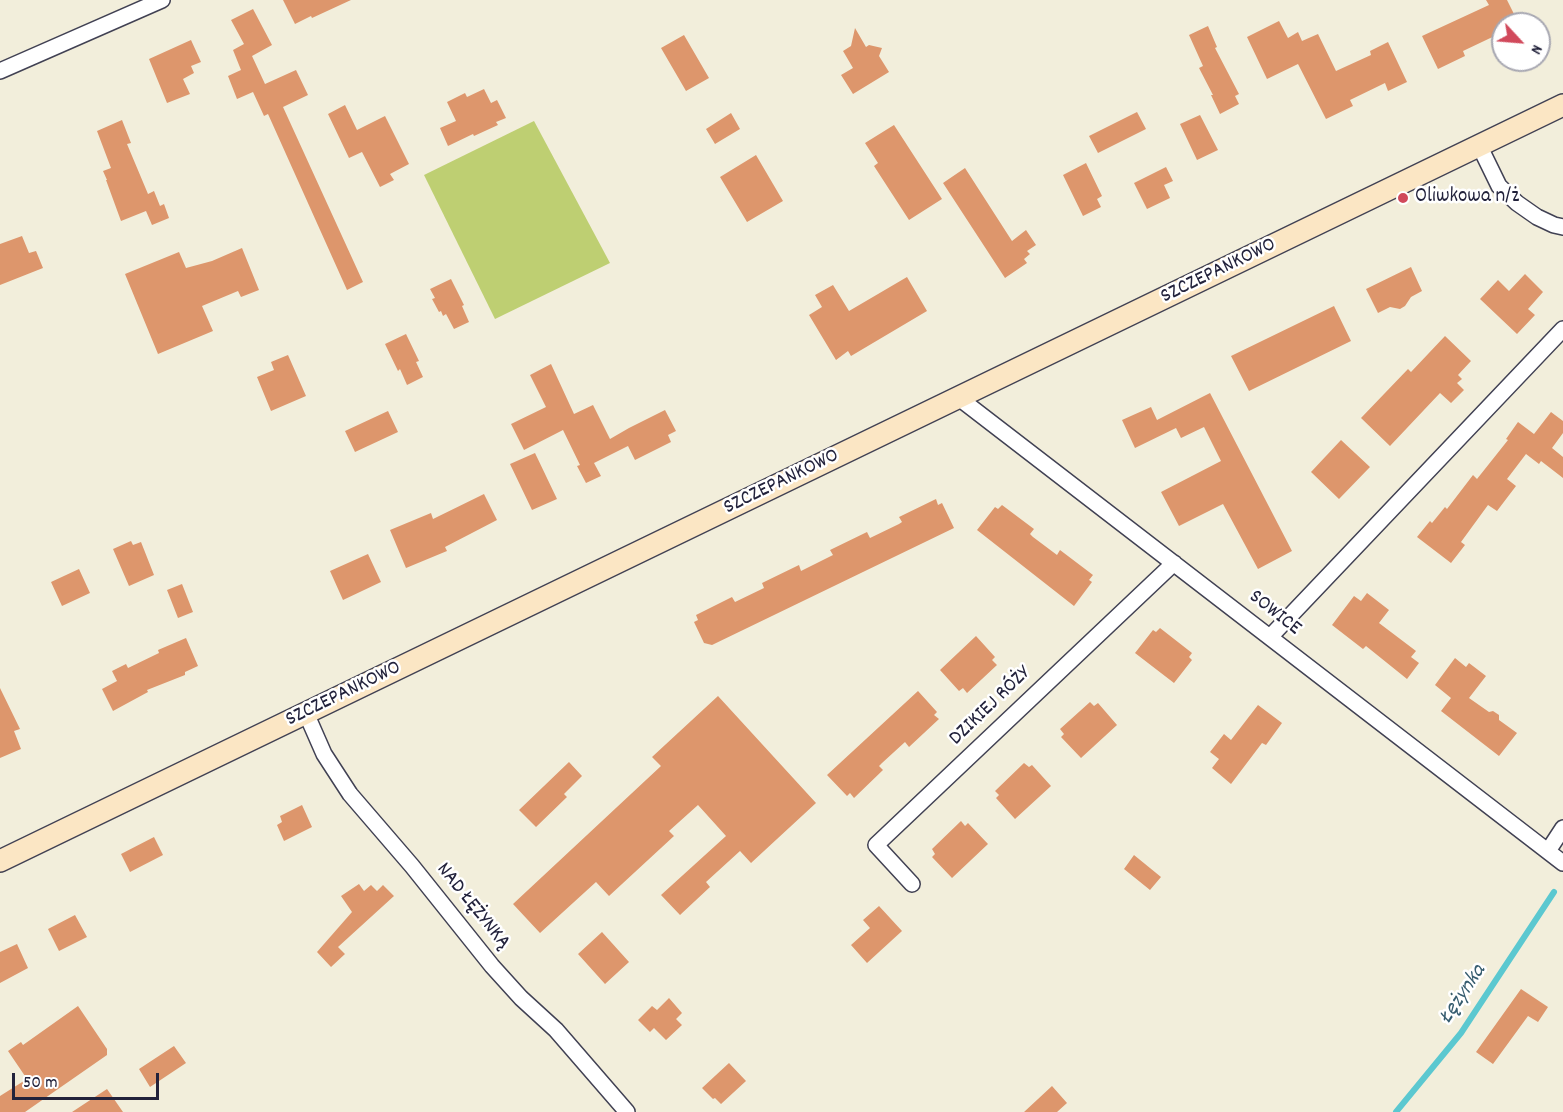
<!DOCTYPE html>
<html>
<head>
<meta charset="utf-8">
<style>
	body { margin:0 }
	#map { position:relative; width:1563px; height:1112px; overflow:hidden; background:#f2eedb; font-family:Dekko,sans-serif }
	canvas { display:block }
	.north { position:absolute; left:1491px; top:12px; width:60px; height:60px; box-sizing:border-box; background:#fff; border:2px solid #a7a7b1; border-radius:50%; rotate:116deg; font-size:16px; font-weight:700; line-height:24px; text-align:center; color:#22223b }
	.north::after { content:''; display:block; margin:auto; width:21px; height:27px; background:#d1495b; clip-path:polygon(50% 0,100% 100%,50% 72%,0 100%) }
	.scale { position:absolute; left:12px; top:1073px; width:147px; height:27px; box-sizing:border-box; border:3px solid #22223b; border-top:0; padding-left:8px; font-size:18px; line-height:21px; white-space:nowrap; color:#22223b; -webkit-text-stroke:4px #fff; paint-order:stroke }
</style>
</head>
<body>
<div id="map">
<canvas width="1563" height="1112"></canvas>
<div class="north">N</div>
<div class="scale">50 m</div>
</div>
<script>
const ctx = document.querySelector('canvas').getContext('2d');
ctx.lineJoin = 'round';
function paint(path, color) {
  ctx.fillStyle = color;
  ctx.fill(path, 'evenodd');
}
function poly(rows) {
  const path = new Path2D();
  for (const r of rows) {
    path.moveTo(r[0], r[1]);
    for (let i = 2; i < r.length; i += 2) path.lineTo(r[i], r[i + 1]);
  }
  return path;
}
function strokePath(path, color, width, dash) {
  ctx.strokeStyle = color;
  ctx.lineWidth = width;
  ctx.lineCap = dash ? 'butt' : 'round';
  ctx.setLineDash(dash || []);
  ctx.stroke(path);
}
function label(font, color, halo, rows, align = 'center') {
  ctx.font = font + ' Dekko,sans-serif';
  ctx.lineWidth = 5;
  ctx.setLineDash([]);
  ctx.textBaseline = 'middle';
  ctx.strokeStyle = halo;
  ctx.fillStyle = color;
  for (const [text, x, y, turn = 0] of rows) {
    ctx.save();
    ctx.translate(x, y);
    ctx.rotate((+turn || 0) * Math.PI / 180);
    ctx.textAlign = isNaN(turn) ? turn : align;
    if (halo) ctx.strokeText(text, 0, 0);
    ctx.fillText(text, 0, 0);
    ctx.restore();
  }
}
const green = poly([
	[534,121,610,263,495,319,424,175]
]);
const stream = poly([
	[1396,1112,1461,1033,1554,892]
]);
const building = poly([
	[283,0,351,0,312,18,311,16,295,24],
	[1486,0,1507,0,1519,24,1503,24,1503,32,1463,51,1465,56,1438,69,1422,36,1489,5],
	[253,9,272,45,252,56,265,84,296,70,308,95,283,107,363,282,347,290,268,114,264,116,253,92,237,99,228,76,241,70,233,50,244,44,231,20],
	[1279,21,1288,38,1298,32,1302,41,1318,34,1336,71,1371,55,1370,51,1388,42,1407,82,1388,91,1385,83,1350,100,1353,106,1326,119,1298,64,1267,79,1247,37],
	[1208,26,1217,47,1215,48,1239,94,1235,96,1239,104,1220,114,1211,95,1213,95,1199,68,1203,66,1189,35],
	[855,28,866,47,869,45,882,48,879,56,889,72,853,94,841,75,853,68,843,51,851,46],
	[684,35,709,78,686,91,661,48],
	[191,40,201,62,191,66,194,73,183,79,190,94,167,103,149,59],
	[484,89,491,103,497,100,506,118,496,122,498,125,474,136,473,134,448,146,440,128,456,121,447,102,465,93,467,97],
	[345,105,357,130,385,116,409,164,390,174,394,180,380,187,362,152,349,158,328,114],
	[1137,112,1146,129,1098,153,1089,136],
	[731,113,740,129,715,144,706,129],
	[1200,115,1218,150,1197,160,1180,124],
	[122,120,131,143,127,144,148,194,154,191,160,206,164,204,169,218,152,225,146,211,121,221,106,180,107,180,103,171,111,168,97,131],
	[894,125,942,199,909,220,874,166,878,163,865,143],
	[756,155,783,201,747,222,720,177],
	[1086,163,1102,196,1097,199,1101,207,1083,216,1063,175],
	[1166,167,1173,181,1164,185,1170,198,1147,209,1134,183],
	[965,168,1012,241,1026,230,1036,245,1027,251,1030,254,1024,259,1027,263,1005,278,943,183],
	[22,236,29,253,36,251,43,268,0,285,0,244],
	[242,248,259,290,241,297,238,291,202,306,213,331,158,354,125,274,179,252,186,268,212,261],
	[1411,267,1422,291,1411,297,1405,306,1400,309,1390,307,1378,313,1366,289],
	[1525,274,1543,292,1528,309,1535,315,1517,334,1480,299,1498,280,1509,291],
	[907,277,927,311,851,356,848,351,836,360,809,315,822,307,815,295,833,285,849,311],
	[451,279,464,305,462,306,469,322,454,329,446,314,443,316,441,311,439,312,432,299,435,298,430,289],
	[1334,306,1351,341,1249,391,1231,356],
	[406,334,419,361,416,362,423,377,407,385,400,369,398,371,385,344],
	[1445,336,1471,361,1458,375,1462,379,1457,383,1464,390,1451,403,1440,393,1390,446,1361,418,1408,369,1411,372],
	[288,355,306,396,271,411,257,377,274,370,271,362],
	[551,364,574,414,593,405,610,439,629,428,665,410,676,431,668,435,671,442,635,460,628,446,594,463,601,476,586,483,577,466,580,465,563,430,524,450,511,424,546,407,530,375],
	[1210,393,1292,551,1258,569,1223,504,1179,526,1161,492,1221,461,1204,427,1181,438,1176,428,1135,448,1122,420,1151,407,1157,420],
	[388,411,398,432,355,452,345,431],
	[1551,412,1563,421,1563,433,1552,448,1563,457,1563,478,1541,461,1539,464,1526,454,1507,479,1516,486,1497,511,1488,505,1461,542,1465,545,1451,563,1417,537,1430,521,1432,523,1445,507,1447,509,1473,475,1477,479,1508,440,1506,439,1518,422,1534,434],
	[1341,440,1370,467,1339,499,1311,472],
	[535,453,557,499,532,510,510,464],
	[484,494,497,520,445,547,447,551,406,568,390,530,431,513,433,519],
	[936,499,938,505,942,503,954,528,712,645,704,643,694,622,698,620,696,615,732,597,735,602,764,588,762,583,799,565,801,571,833,555,830,550,867,532,870,538,899,524,902,522,899,517],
	[1002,505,1034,529,1030,534,1033,537,1057,555,1060,550,1093,575,1089,580,1092,582,1074,606,977,530,995,507,998,509],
	[131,541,133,545,141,542,154,575,129,586,113,549],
	[368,554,381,582,343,600,330,571],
	[79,569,90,593,62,606,51,582],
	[182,584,193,612,178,618,167,590],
	[1367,593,1389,610,1379,623,1416,651,1411,657,1419,663,1407,679,1366,646,1363,649,1332,625,1354,596,1361,601],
	[1160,628,1192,653,1189,657,1192,660,1174,683,1135,653,1153,630,1156,632],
	[976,636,995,657,992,660,997,665,967,693,963,688,959,691,940,670],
	[186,638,198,666,185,672,185,675,147,690,148,692,113,711,102,689,117,681,112,671,126,664,128,668,159,653,158,650],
	[1455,658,1466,667,1469,663,1486,676,1469,698,1489,712,1493,711,1499,715,1499,720,1517,733,1499,756,1441,711,1451,698,1435,685],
	[0,688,20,729,14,731,21,749,0,758],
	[918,691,937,712,934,715,939,719,909,747,905,742,882,763,879,766,883,770,854,798,850,793,847,796,827,775],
	[718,696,816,803,751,863,740,851,706,882,710,887,680,915,661,895,726,836,698,805,669,831,674,836,609,896,596,882,540,933,513,904,661,766,652,757],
	[1090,702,1094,706,1098,703,1117,725,1081,758,1061,737,1064,734,1060,729],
	[1258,705,1282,723,1266,745,1262,743,1231,784,1212,768,1219,759,1210,752,1224,734,1231,740],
	[569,762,582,776,564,794,567,797,536,827,519,810],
	[1024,763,1029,767,1032,765,1051,786,1015,819,996,798,999,795,995,791],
	[302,805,312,827,284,841,277,825,282,822,280,816],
	[961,821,965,826,968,823,988,844,952,878,932,857,935,854,932,849],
	[154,837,163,855,130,872,121,854],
	[1134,855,1161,877,1150,890,1124,869],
	[359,884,364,891,371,885,377,891,383,885,394,896,338,947,345,954,331,967,317,952,352,912,341,896],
	[879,906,902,931,867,963,851,945,870,928,863,920],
	[75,915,87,937,59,951,48,929],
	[602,932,629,962,605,984,578,954],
	[17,944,28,968,0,983,0,952],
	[1521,989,1548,1007,1538,1022,1528,1016,1493,1064,1476,1052],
	[669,998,682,1013,676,1019,682,1025,666,1040,654,1028,650,1032,638,1020,652,1006,657,1010],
	[78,1006,107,1049,107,1055,25,1112,0,1112,0,1096,27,1079,8,1051,21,1042,23,1045],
	[174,1046,186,1063,150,1087,139,1069],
	[729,1063,746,1081,721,1104,715,1098,713,1099,702,1088],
	[1052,1086,1067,1103,1057,1112,1024,1112],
	[107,1089,123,1112,72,1112]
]);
const street = poly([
	[0,71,162,0],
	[1479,145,1499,186,1517,203,1537,217,1554,225,1563,227],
	[959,398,1563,863],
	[1270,637,1563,329],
	[306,713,324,754,350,794,412,866,492,966,521,998,556,1030,627,1112],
	[1548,851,1563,828],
	[912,884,876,845,1174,563]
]);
const secondary = poly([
	[0,861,1563,105]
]);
const markers = [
	[1403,198,6,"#d1495b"]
];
const poiNames = [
	["Oliwkowa n/ż",1415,198]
];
const streetNames = [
	["SZCZEPANKOWO",1219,272,-26],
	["SZCZEPANKOWO",782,483,-26],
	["SOWICE",1274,614,38],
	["SZCZEPANKOWO",344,695,-26],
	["DZIKIEJ RÓŻY",991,707,-44],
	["NAD ŁĘŻYNKĄ",472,907,51]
];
const waterNames = [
	["Łężynka",1464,995,-56]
];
paint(green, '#becf72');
strokePath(stream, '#5bc8d0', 6);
paint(building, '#dd966c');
strokePath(street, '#414153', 18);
strokePath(secondary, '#414153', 24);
strokePath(street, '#fff', 15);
strokePath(secondary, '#fbe6c4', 21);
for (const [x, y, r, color] of markers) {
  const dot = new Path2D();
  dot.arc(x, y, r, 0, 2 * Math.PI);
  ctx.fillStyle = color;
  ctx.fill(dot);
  strokePath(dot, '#fff', 2);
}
label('21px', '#22223b', '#fff', poiNames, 'left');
label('21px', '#22223b', '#fff', streetNames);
label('italic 22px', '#365c6f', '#fff', waterNames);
</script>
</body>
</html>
